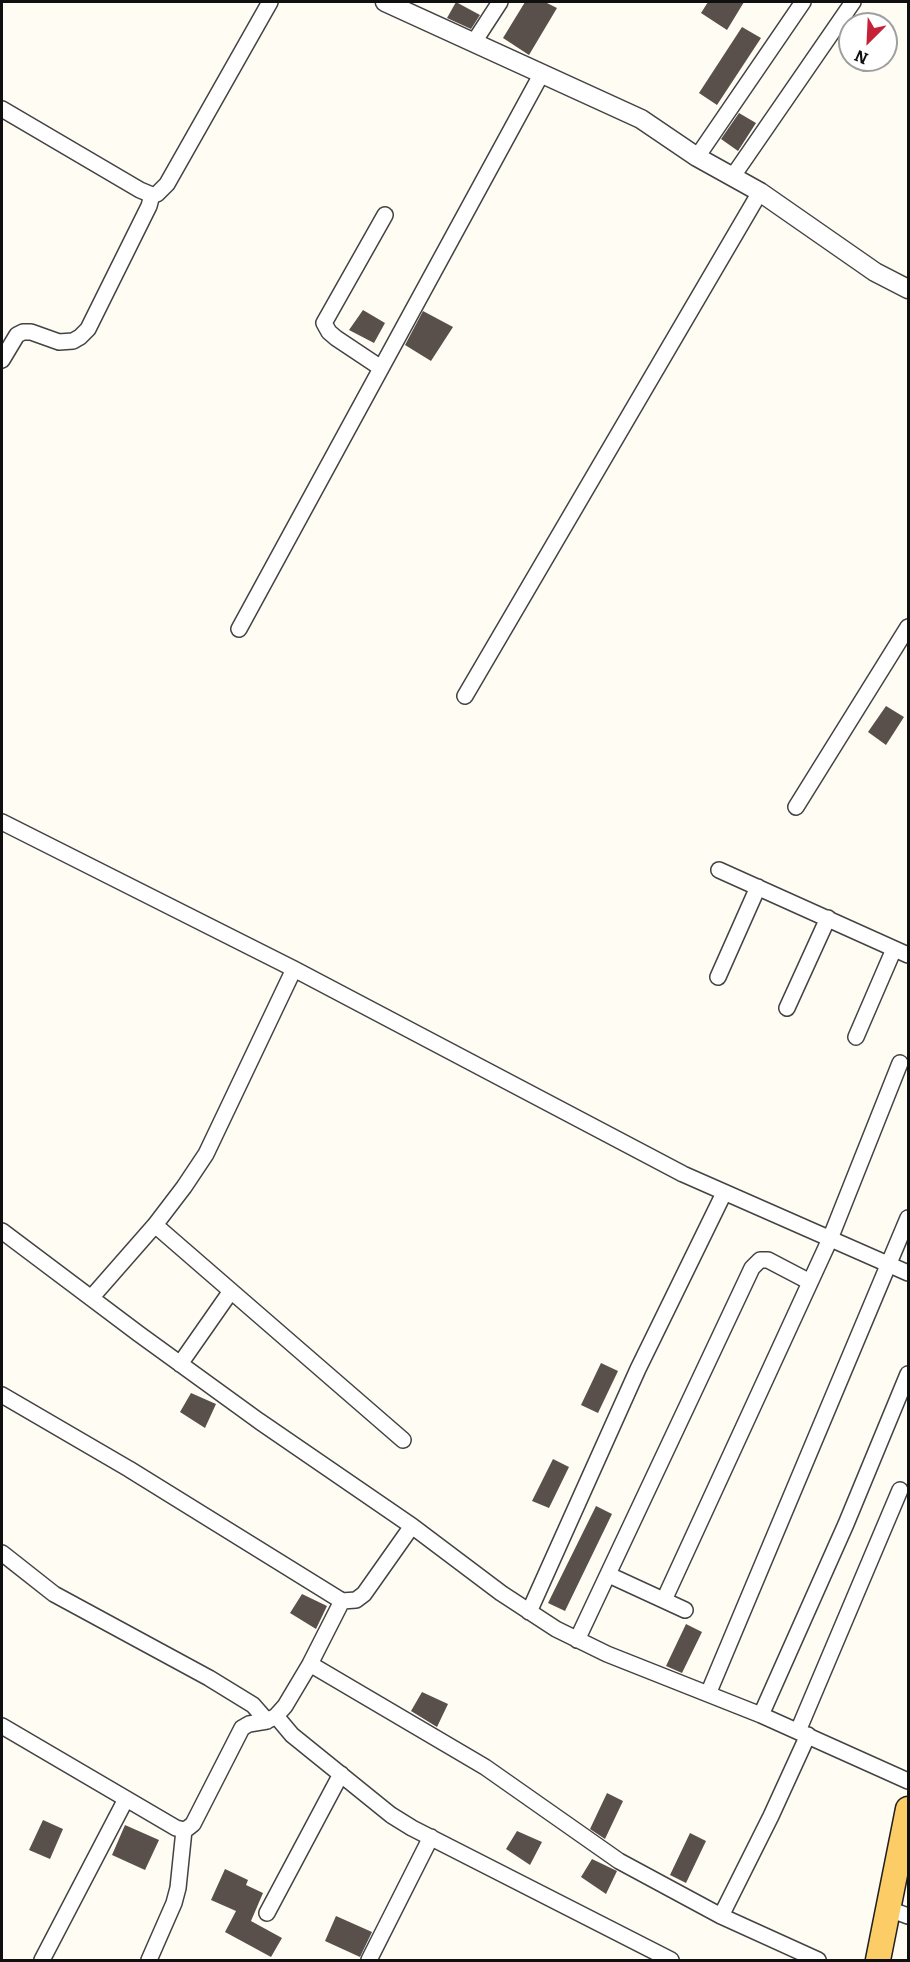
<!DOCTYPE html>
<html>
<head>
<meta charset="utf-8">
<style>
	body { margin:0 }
	#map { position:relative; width:910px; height:1962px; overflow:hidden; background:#fffcf3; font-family:Bitter,serif }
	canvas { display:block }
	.frame { position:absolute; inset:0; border:3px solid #101010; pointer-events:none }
	.north { position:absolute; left:838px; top:12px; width:60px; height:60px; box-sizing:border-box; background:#fff; border:2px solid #9f9f9f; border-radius:50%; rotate:204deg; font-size:16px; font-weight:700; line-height:24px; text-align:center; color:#101010 }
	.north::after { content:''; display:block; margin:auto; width:21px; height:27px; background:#c62237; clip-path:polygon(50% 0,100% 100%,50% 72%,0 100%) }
</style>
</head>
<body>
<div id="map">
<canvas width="910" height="1962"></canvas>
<div class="frame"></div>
<div class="north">N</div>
</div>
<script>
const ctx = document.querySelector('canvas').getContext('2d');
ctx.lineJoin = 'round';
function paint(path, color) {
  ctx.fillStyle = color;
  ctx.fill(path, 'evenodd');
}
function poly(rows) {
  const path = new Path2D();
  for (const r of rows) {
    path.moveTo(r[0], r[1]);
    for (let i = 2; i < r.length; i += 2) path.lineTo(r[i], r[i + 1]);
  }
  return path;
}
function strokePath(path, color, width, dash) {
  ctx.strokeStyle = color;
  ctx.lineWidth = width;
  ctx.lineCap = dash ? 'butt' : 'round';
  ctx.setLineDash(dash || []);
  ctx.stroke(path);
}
const building = poly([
	[456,2,480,15,471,29,447,18],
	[525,2,545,2,557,8,529,55,503,38],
	[708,2,744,2,727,30,701,13],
	[742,27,761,38,717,105,699,93],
	[739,113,756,123,738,151,721,139],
	[363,310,385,323,374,343,349,330],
	[423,311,453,327,431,361,405,345],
	[886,706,904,717,886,745,868,732],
	[601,1363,618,1371,598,1413,581,1405],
	[191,1393,216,1404,205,1428,180,1412],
	[553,1459,569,1467,549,1508,532,1501],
	[596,1506,612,1514,565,1611,548,1603],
	[302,1594,327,1606,316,1629,290,1613],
	[686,1624,702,1632,682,1673,666,1666],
	[422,1692,448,1704,437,1727,411,1711],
	[607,1793,623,1801,605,1839,590,1829],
	[43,1820,63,1829,50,1859,29,1850],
	[125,1825,159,1840,145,1870,112,1855],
	[517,1831,542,1842,530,1865,506,1849],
	[690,1833,706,1841,686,1883,670,1875],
	[592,1859,617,1871,606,1894,581,1877],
	[225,1869,248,1880,246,1885,263,1893,251,1921,282,1938,271,1957,225,1932,236,1911,211,1900],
	[336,1916,372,1932,360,1957,325,1941]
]);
const minor = poly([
	[474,42,500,2],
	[2,109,140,190,152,195,157,194,167,184,270,2],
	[697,157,803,2],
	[733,176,853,2],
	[2,360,17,335,23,332,31,332,59,342,73,341,80,337,88,329,149,206,152,195],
	[381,368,336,338,329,332,324,323,385,215],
	[239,629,542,73],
	[465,696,760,192],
	[796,807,908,627],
	[2,822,294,969,683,1174,908,1273],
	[719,870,908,955],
	[718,977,758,887],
	[787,1008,828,918],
	[856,1037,894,949],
	[155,1225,403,1440],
	[2,1231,139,1334,259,1421,412,1526,501,1593,556,1629,607,1654,761,1715,908,1781],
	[91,1298,155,1225,184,1187,206,1154,294,969],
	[180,1364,231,1291],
	[2,1395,129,1469,342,1601,356,1600,364,1594,412,1526],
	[2,1553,54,1594,209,1678,253,1705,267,1721],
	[609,1575,685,1610],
	[664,1600,830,1239,900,1063],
	[529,1612,638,1369,724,1193],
	[577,1640,752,1268,760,1260,768,1260,810,1282],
	[310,1664,485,1767,619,1861,721,1916,818,1960],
	[708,1694,908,1218],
	[761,1715,846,1524,908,1374],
	[276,1716,292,1735,391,1815,412,1828,671,1960],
	[2,1726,176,1828,184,1830,188,1828,193,1824,242,1728,249,1724,267,1721,276,1716,285,1706,310,1664,342,1601],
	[798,1731,900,1490],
	[889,1909,908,1916],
	[267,1913,341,1774],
	[721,1916,771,1816,808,1735],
	[42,1960,126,1799],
	[149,1960,174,1903,178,1888,184,1830],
	[369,1960,431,1837]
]);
const tertiary = poly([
	[385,2,641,119,697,157,760,192,875,272,908,289]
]);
const primary = poly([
	[878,1960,908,1809]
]);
paint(building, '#59504c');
strokePath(minor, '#434343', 18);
strokePath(tertiary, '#434343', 21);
strokePath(primary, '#212121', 27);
strokePath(minor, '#fff', 15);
strokePath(tertiary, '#fff', 18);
strokePath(primary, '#fccc66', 24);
</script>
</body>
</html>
